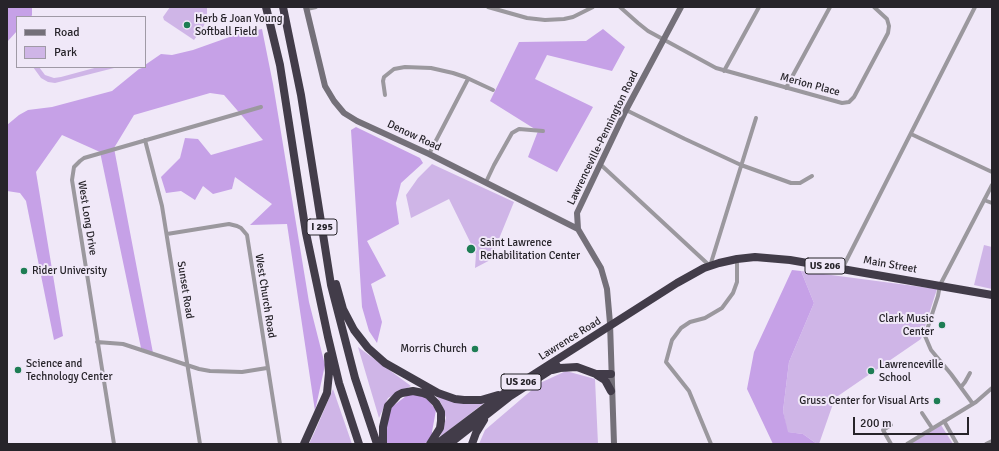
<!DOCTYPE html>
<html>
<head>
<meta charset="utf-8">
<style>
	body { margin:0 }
	#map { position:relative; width:999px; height:451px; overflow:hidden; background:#f0e8f8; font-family:Signika,sans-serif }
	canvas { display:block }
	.frame { position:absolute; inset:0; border:8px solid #27242a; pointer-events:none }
	.legend { position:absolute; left:16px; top:16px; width:130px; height:52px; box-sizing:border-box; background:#f0e8f8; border:1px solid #a09aa6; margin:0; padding:5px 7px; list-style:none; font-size:12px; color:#27242a }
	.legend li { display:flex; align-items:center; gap:8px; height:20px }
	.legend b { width:20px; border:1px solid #a09aa6 }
	.scale { position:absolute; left:853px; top:417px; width:116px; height:18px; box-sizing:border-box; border:2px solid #27242a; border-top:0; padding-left:5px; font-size:12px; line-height:14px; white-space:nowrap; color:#27242a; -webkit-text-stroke:3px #f0e8f8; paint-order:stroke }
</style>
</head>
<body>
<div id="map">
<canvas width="999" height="451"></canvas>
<div class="frame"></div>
<ul class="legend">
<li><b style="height:5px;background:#747079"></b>Road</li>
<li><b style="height:11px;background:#cfb5e7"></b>Park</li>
</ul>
<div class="scale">200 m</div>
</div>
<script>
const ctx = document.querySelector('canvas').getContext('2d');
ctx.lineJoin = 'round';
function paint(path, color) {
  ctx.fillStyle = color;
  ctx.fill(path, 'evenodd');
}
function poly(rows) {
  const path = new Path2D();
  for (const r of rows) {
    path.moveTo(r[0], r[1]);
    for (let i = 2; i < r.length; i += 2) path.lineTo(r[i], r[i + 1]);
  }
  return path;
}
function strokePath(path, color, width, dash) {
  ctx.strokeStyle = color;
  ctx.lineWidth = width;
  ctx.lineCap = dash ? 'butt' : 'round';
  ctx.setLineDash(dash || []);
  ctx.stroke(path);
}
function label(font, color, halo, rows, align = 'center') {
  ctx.font = font + ' Signika,sans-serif';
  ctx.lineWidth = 4;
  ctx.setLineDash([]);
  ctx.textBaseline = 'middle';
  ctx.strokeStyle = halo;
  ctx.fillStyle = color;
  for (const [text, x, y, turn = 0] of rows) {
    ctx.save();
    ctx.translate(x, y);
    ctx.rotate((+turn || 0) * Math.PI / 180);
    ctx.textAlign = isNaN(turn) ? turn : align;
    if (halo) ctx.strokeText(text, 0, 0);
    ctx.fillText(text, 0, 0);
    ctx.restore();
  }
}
const green = poly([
	[170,7,207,7,207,13,205,23,202,29,194,40,164,20,163,17],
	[33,67,39,67,45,75,54,78,61,77,98,67,118,67,55,83,48,82,41,78],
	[432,164,514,202,494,251,494,258,475,268,476,254,449,199,411,218,406,195,418,178],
	[984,245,992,247,992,289,974,285],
	[801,271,937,289,921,339,835,398,819,444,817,444,803,434,787,432,783,411,789,362,814,303],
	[358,347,411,386,388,398,379,418],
	[566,371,595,379,598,444,479,444,485,430,540,383],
	[333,389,352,444,309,444,316,429],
	[435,394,484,403,440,437,446,418,441,403],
	[941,425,953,444,910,444]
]);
const forest = poly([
	[7,7,32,7,32,15,31,17,17,17,17,31,7,42],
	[262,29,273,84,309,302,325,365,315,411,287,224,250,225,272,204,235,177,232,189,213,194,203,186,195,200,181,191,166,193,161,177,180,158,185,138,198,139,211,155,263,140,224,95,210,93,134,115,114,148,153,353,141,348,100,152,62,135,36,172,63,336,54,340,26,201,20,193,7,191,7,125,19,115,28,110,52,107,112,91,139,69,145,67,145,65,161,54,172,55,193,50,238,34],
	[603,29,625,47,612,71,547,55,535,79,593,107,557,172,528,157,538,131,490,101,519,42,586,41],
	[356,127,420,158,423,163,401,183,396,203,399,224,367,241,386,276,371,284,382,322,377,343,369,331,362,307,351,130],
	[792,270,801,271,814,303,789,362,783,411,788,432,803,434,817,444,773,444,747,389,754,352],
	[410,393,425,396,436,410,432,432,434,437,424,444,386,444,384,437,389,409]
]);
const street = poly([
	[488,7,527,18,545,20,564,19,573,17,593,7],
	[620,7,638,23,648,31,716,68,842,103,849,102,854,97,888,33,889,26,887,19,874,7],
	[307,9,316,7],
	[724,71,759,7],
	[786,88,830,7],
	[385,95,383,81,384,77,394,69,405,67,431,68,453,73,465,77,493,90],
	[626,110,685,139,741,165,791,183,800,183,812,176],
	[911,134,992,172],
	[145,140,162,206,200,444],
	[429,154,468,79],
	[600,164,710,266,756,118],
	[486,182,494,165,512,133,519,129,543,131],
	[984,200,992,203],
	[167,234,229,224,237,226,241,228,247,235,280,444],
	[842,269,975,7],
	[97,342,123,344,199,369,210,371,242,372,267,368],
	[961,387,965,382,970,373],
	[973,404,951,374,931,350,925,336,938,296,940,285,992,185],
	[922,413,932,428],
	[944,421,957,444],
	[891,425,883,430,891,444],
	[114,444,72,180,74,167,80,161,84,158,261,107],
	[711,444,689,391,666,362,672,340,681,328,690,322,705,318,722,308,733,293,737,282,737,259],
	[907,444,976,402,992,388],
	[986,444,992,441]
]);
const secondary = poly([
	[306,7,325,86,334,101,344,113,357,121,429,154,578,229],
	[614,444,610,323,607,289,601,268,578,229,577,213,626,110,681,7]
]);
const highway = poly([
	[266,7,280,65,306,233,328,337,339,383,359,444],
	[283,7,301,95,331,285,355,378,377,444],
	[336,284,343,309,354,330,368,348,385,363,438,393,455,399,464,400,481,400,498,395],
	[552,370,560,368,577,367,596,374,611,374],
	[597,375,605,380,611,391],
	[304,444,327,393,329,373,328,356],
	[383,444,383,427,388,406,398,395,402,393,413,391,423,393,428,395,436,403,441,412,441,421,440,428,430,444],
	[437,444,506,392,677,283,704,268,719,263,737,259,755,257,790,260,992,295],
	[449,444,509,397,557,366],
	[472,444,476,433,484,420]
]);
const markers = [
	[187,25,4,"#1e7d54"],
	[471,249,5,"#1e7d54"],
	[24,271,4,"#1e7d54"],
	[942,325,4,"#1e7d54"],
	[475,349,4,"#1e7d54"],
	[18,370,4,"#1e7d54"],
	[871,371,4,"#1e7d54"],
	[937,401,4,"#1e7d54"]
];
const shields = [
	[322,227,30],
	[825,266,40],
	[521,382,40]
];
const shieldNames = [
	["I 295",322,227],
	["US 206",825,266],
	["US 206",521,382]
];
const poiNames = [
	["Herb & Joan Young",195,19],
	["Softball Field",195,32],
	["Saint Lawrence",480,243],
	["Rehabilitation Center",480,256],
	["Rider University",32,271],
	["Clark Music",934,319,"right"],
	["Center",934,332,"right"],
	["Morris Church",467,349,"right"],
	["Science and",26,364],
	["Technology Center",26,377],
	["Lawrenceville",879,365],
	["School",879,378],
	["Gruss Center for Visual Arts",929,401,"right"]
];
const streetNames = [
	["Merion Place",810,85,15],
	["Denow Road",414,136,25],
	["Lawrenceville-Pennington Road",603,138,-64],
	["West Long Drive",87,218,81],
	["Main Street",890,265,10],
	["Sunset Road",185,290,81],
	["West Church Road",265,296,81],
	["Lawrence Road",570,339,-32]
];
paint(green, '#cfb5e7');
paint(forest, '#c6a1e7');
strokePath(street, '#9b989e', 4);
strokePath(secondary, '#747079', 6);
strokePath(highway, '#423c49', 8);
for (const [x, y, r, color] of markers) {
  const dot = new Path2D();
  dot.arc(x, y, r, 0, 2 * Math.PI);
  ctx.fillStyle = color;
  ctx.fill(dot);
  strokePath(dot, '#f0e8f8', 1.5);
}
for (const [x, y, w] of shields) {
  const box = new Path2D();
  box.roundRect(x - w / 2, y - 8, w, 16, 3);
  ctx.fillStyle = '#f0e8f8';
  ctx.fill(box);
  strokePath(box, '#27242a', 1);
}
label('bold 10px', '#27242a', null, shieldNames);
label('11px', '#27242a', '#f0e8f8', poiNames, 'left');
label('11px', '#27242a', '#f0e8f8', streetNames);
</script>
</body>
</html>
